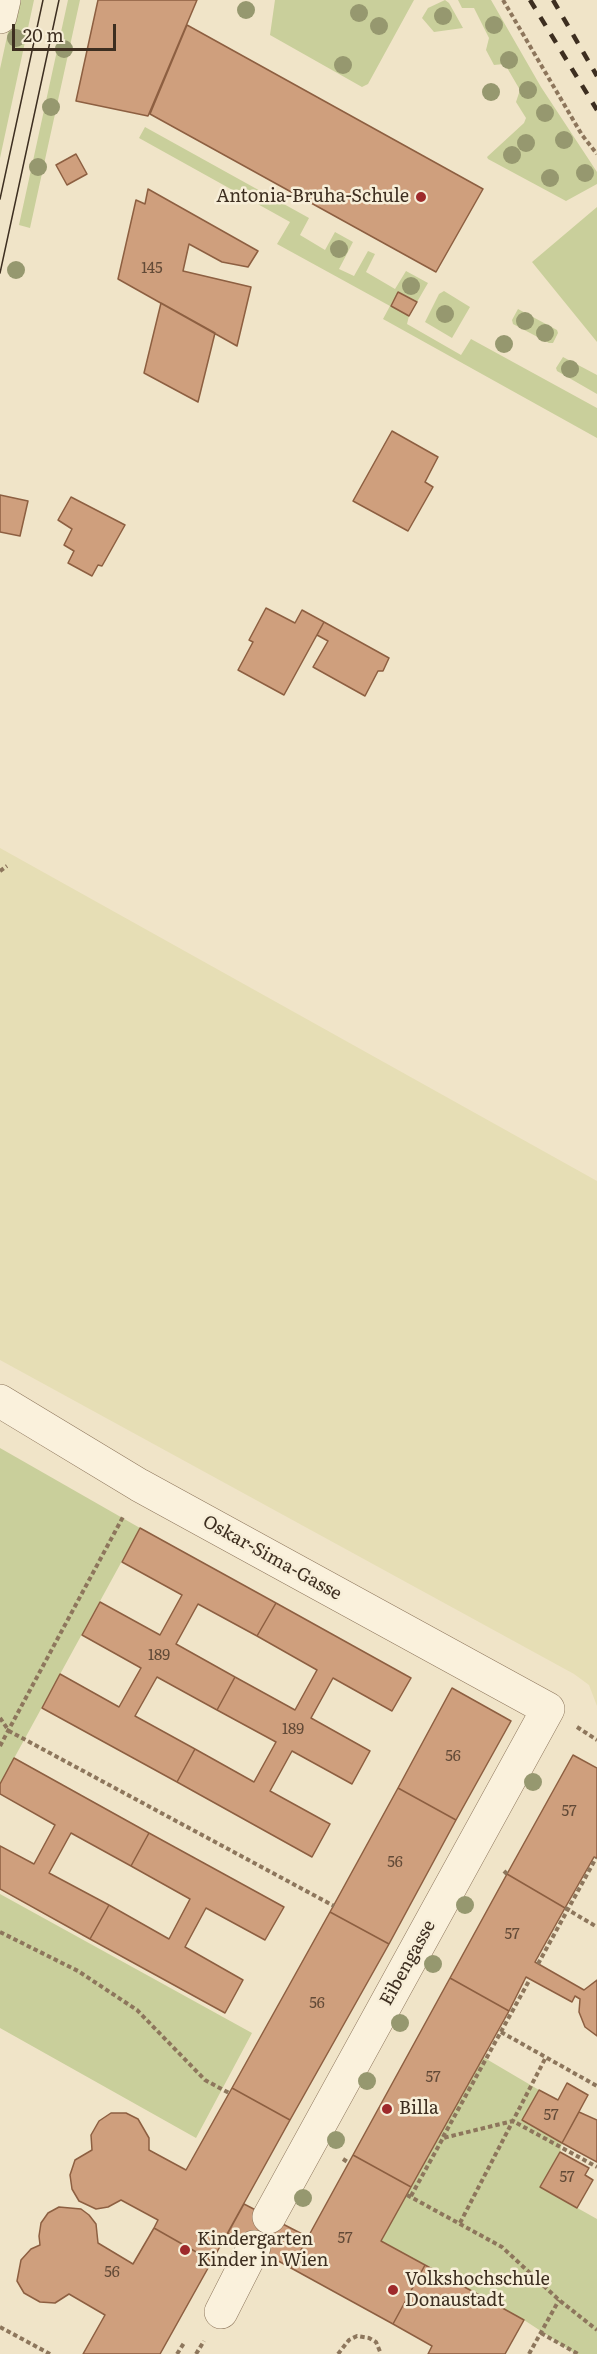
<!DOCTYPE html>
<html>
<head>
<meta charset="utf-8">
<style>
	body { margin:0 }
	#map { position:relative; width:597px; height:2354px; overflow:hidden; background:#f0e4c8; font-family:Literata,serif }
	canvas { display:block }
	.scale { position:absolute; left:12px; top:24px; width:104px; height:27px; box-sizing:border-box; border:3px solid #3d2e20; border-top:0; padding-left:8px; font-size:18px; line-height:21px; white-space:nowrap; color:#3d2e20; -webkit-text-stroke:4px #f7eed8; paint-order:stroke }
</style>
</head>
<body>
<div id="map">
<canvas width="597" height="2354"></canvas>
<div class="scale">20 m</div>
</div>
<script>
const ctx = document.querySelector('canvas').getContext('2d');
ctx.lineJoin = 'round';
function paint(path, color) {
  ctx.fillStyle = color;
  ctx.fill(path, 'evenodd');
}
function poly(rows) {
  const path = new Path2D();
  for (const r of rows) {
    path.moveTo(r[0], r[1]);
    for (let i = 2; i < r.length; i += 2) path.lineTo(r[i], r[i + 1]);
  }
  return path;
}
function strokePath(path, color, width, dash) {
  ctx.strokeStyle = color;
  ctx.lineWidth = width;
  ctx.lineCap = dash ? 'butt' : 'round';
  ctx.setLineDash(dash || []);
  ctx.stroke(path);
}
function label(font, color, halo, rows, align = 'center') {
  ctx.font = font + ' Literata,serif';
  ctx.lineWidth = 5;
  ctx.setLineDash([]);
  ctx.textBaseline = 'middle';
  ctx.strokeStyle = halo;
  ctx.fillStyle = color;
  for (const [text, x, y, turn = 0] of rows) {
    ctx.save();
    ctx.translate(x, y);
    ctx.rotate((+turn || 0) * Math.PI / 180);
    ctx.textAlign = isNaN(turn) ? turn : align;
    if (halo) ctx.strokeText(text, 0, 0);
    ctx.fillText(text, 0, 0);
    ctx.restore();
  }
}
const farmland = poly([
	[0,848,597,1181,597,1706,589,1685,574,1674,0,1360]
]);
const green = poly([
	[15,0,34,0,0,158,0,69],
	[68,0,80,0,30,228,19,225],
	[275,0,414,0,368,84,362,87,270,35],
	[445,0,449,3,463,28,434,32,422,18,428,8],
	[458,0,491,0,541,87,597,172,597,184,566,201,488,159,487,157,524,123,526,118,516,102,520,90,506,66,504,64,494,65,486,50,489,38,474,8,462,8],
	[145,127,309,218,300,235,325,250,335,232,353,242,339,269,354,276,368,251,375,254,366,272,395,289,406,271,428,283,417,302,398,292,391,305,409,316,407,324,461,355,471,339,597,408,597,438,383,319,390,306,277,244,290,222,139,138],
	[597,207,597,342,532,262],
	[444,291,470,307,452,338,425,322,439,294],
	[518,309,557,330,558,333,553,343,549,343,513,324,512,320],
	[563,357,597,375,597,394,557,371,556,368],
	[0,1448,140,1528,0,1784],
	[0,1894,252,2033,196,2138,0,2028],
	[483,2057,539,2090,522,2120,562,2143,560,2152,540,2187,597,2219,597,2354,576,2354,524,2320,381,2241]
]);
const building = poly([
	[98,0,197,0,148,116,76,101,98,0],
	[187,25,483,189,436,272,150,114,187,25],
	[76,154,87,174,67,185,56,165,76,154],
	[148,189,258,251,248,267,222,262,189,244,183,271,251,287,237,346,118,279,136,200,145,204,148,189],
	[398,292,417,302,409,316,391,306,398,292],
	[161,303,215,333,198,402,144,373,161,303],
	[392,431,438,457,425,482,433,487,408,531,353,501,392,431],
	[0,495,28,501,20,536,0,532,0,495],
	[71,497,125,525,102,566,98,565,92,576,68,563,74,551,64,545,72,529,58,520,71,497],
	[266,608,295,623,302,610,324,622,284,695,238,670,253,642,249,640,266,608],
	[324,622,389,658,383,671,378,671,365,696,313,667,328,641,317,635,324,622],
	[140,1528,276,1603,257,1636,198,1604,176,1644,235,1677,217,1710,157,1677,135,1716,195,1749,177,1782,42,1708,60,1674,119,1707,141,1668,82,1635,100,1602,160,1635,182,1595,122,1562,140,1528],
	[276,1603,411,1678,392,1711,333,1678,311,1718,370,1751,352,1784,292,1751,270,1791,330,1824,312,1857,177,1782,195,1749,254,1782,276,1742,217,1710,235,1677,295,1710,317,1670,257,1636,276,1603],
	[452,1688,511,1721,456,1820,398,1788,452,1688],
	[573,1755,597,1768,597,1858,594,1857,565,1908,507,1874,573,1755],
	[14,1758,149,1833,131,1866,71,1833,49,1873,109,1905,90,1939,0,1889,0,1846,34,1864,55,1825,0,1794,0,1784,14,1758],
	[398,1788,456,1820,389,1944,330,1912,398,1788],
	[149,1833,284,1907,265,1940,206,1908,185,1947,243,1980,225,2013,90,1939,109,1905,169,1939,190,1899,131,1866,149,1833],
	[507,1874,565,1908,535,1962,584,1990,597,1980,597,2036,585,2027,579,2012,580,1999,575,1996,572,2002,526,1977,509,2011,450,1978,507,1874],
	[330,1912,389,1944,290,2120,232,2088,330,1912],
	[450,1978,509,2011,411,2187,353,2155,450,1978],
	[567,2083,588,2095,562,2143,522,2120,539,2090,558,2100,567,2083],
	[232,2088,290,2120,212,2261,154,2228,158,2220,121,2200,108,2207,96,2209,79,2201,72,2189,70,2175,75,2160,92,2150,91,2135,99,2121,111,2113,126,2113,138,2119,149,2138,149,2150,186,2170,232,2088],
	[579,2112,597,2120,597,2162,562,2143,579,2112],
	[560,2152,589,2168,585,2175,593,2180,577,2208,540,2187,560,2152],
	[353,2155,411,2187,381,2241,425,2265,393,2324,291,2268,353,2155],
	[244,2204,308,2237,291,2268,228,2233,244,2204],
	[59,2207,81,2209,89,2215,96,2224,98,2243,133,2264,154,2228,212,2261,160,2354,83,2354,105,2315,69,2294,55,2303,40,2302,24,2293,17,2281,21,2260,31,2249,40,2245,39,2236,41,2223,48,2213,59,2207],
	[425,2265,524,2320,505,2354,428,2354,432,2346,393,2324,425,2265]
]);
const path = poly([
	[503,0,582,135,597,154],
	[0,871,7,866],
	[0,1718,9,1731,334,1906],
	[577,1727,597,1740],
	[0,1746,124,1515],
	[504,1871,507,1874],
	[565,1908,597,1927],
	[0,1932,78,1971,137,2010,205,2080,229,2093],
	[538,1964,596,1858],
	[501,2032,597,2086],
	[443,2137,530,1979],
	[343,2159,349,2163],
	[407,2195,502,2247,559,2300,597,2330],
	[411,2196,443,2138,513,2121,597,2167],
	[460,2223,546,2057],
	[0,2327,50,2354],
	[541,2333,578,2354],
	[177,2354,184,2343],
	[196,2354,204,2341],
	[338,2354,349,2340,357,2336,369,2338,376,2342,381,2354],
	[529,2354,559,2300]
]);
const minor = poly([
	[0,17,4,0],
	[0,1401,139,1485,548,1709,269,2217],
	[221,2312,254,2247]
]);
const tram = poly([
	[0,199,43,0],
	[0,273,59,0]
]);
const rail = poly([
	[530,0,597,110],
	[553,0,597,76]
]);
const trees = [
	[246,10],
	[359,13],
	[443,16],
	[494,25],
	[379,26],
	[16,38],
	[64,49],
	[509,60],
	[343,65],
	[528,90],
	[491,92],
	[51,107],
	[545,113],
	[564,140],
	[526,143],
	[512,155],
	[38,167],
	[585,173],
	[550,178],
	[339,249],
	[16,270],
	[411,286],
	[445,314],
	[525,321],
	[545,333],
	[504,344],
	[570,369],
	[533,1782],
	[465,1905],
	[433,1964],
	[400,2023],
	[367,2081],
	[336,2140],
	[303,2198]
];
const markers = [
	[421,197,6,"#9e2a2b"],
	[387,2109,6,"#9e2a2b"],
	[185,2250,6,"#9e2a2b"],
	[393,2290,6,"#9e2a2b"]
];
const numberNames = [
	["145",152,269],
	["189",159,1656],
	["189",293,1730],
	["56",453,1757],
	["57",569,1812],
	["56",395,1863],
	["57",512,1935],
	["56",317,2004],
	["57",433,2078],
	["57",551,2116],
	["57",567,2178],
	["57",345,2239],
	["56",112,2273]
];
const poiNames = [
	["Antonia-Bruha-Schule",409,197,"right"],
	["Billa",399,2109],
	["Kindergarten",197,2240],
	["Kinder in Wien",197,2261],
	["Volkshochschule",405,2280],
	["Donaustadt",405,2301]
];
const streetNames = [
	["Oskar-Sima-Gasse",272,1558,29],
	["Eibengasse",408,1963,-61]
];
paint(farmland, '#e6deb5');
paint(green, '#c9cf9b');
paint(building, '#cf9f7d');
strokePath(building, '#8d5f41', 1.5);
strokePath(minor, '#8d765c', 34);
strokePath(path, '#8d765c', 4, [4.5, 3]);
strokePath(minor, '#faf1dc', 33);
strokePath(tram, '#3d2e20', 1.5);
strokePath(rail, '#3d2e20', 4.5, [10, 10]);
ctx.fillStyle = '#96986f';
for (const [x, y] of trees) {
  ctx.beginPath();
  ctx.arc(x, y, 9, 0, 2 * Math.PI);
  ctx.fill();
}
for (const [x, y, r, color] of markers) {
  const dot = new Path2D();
  dot.arc(x, y, r, 0, 2 * Math.PI);
  ctx.fillStyle = color;
  ctx.fill(dot);
  strokePath(dot, '#f7eed8', 2);
}
label('15px', '#624a37', null, numberNames);
label('18px', '#3d2e20', '#f7eed8', poiNames, 'left');
label('18px', '#3d2e20', '#f7eed8', streetNames);
</script>
</body>
</html>
